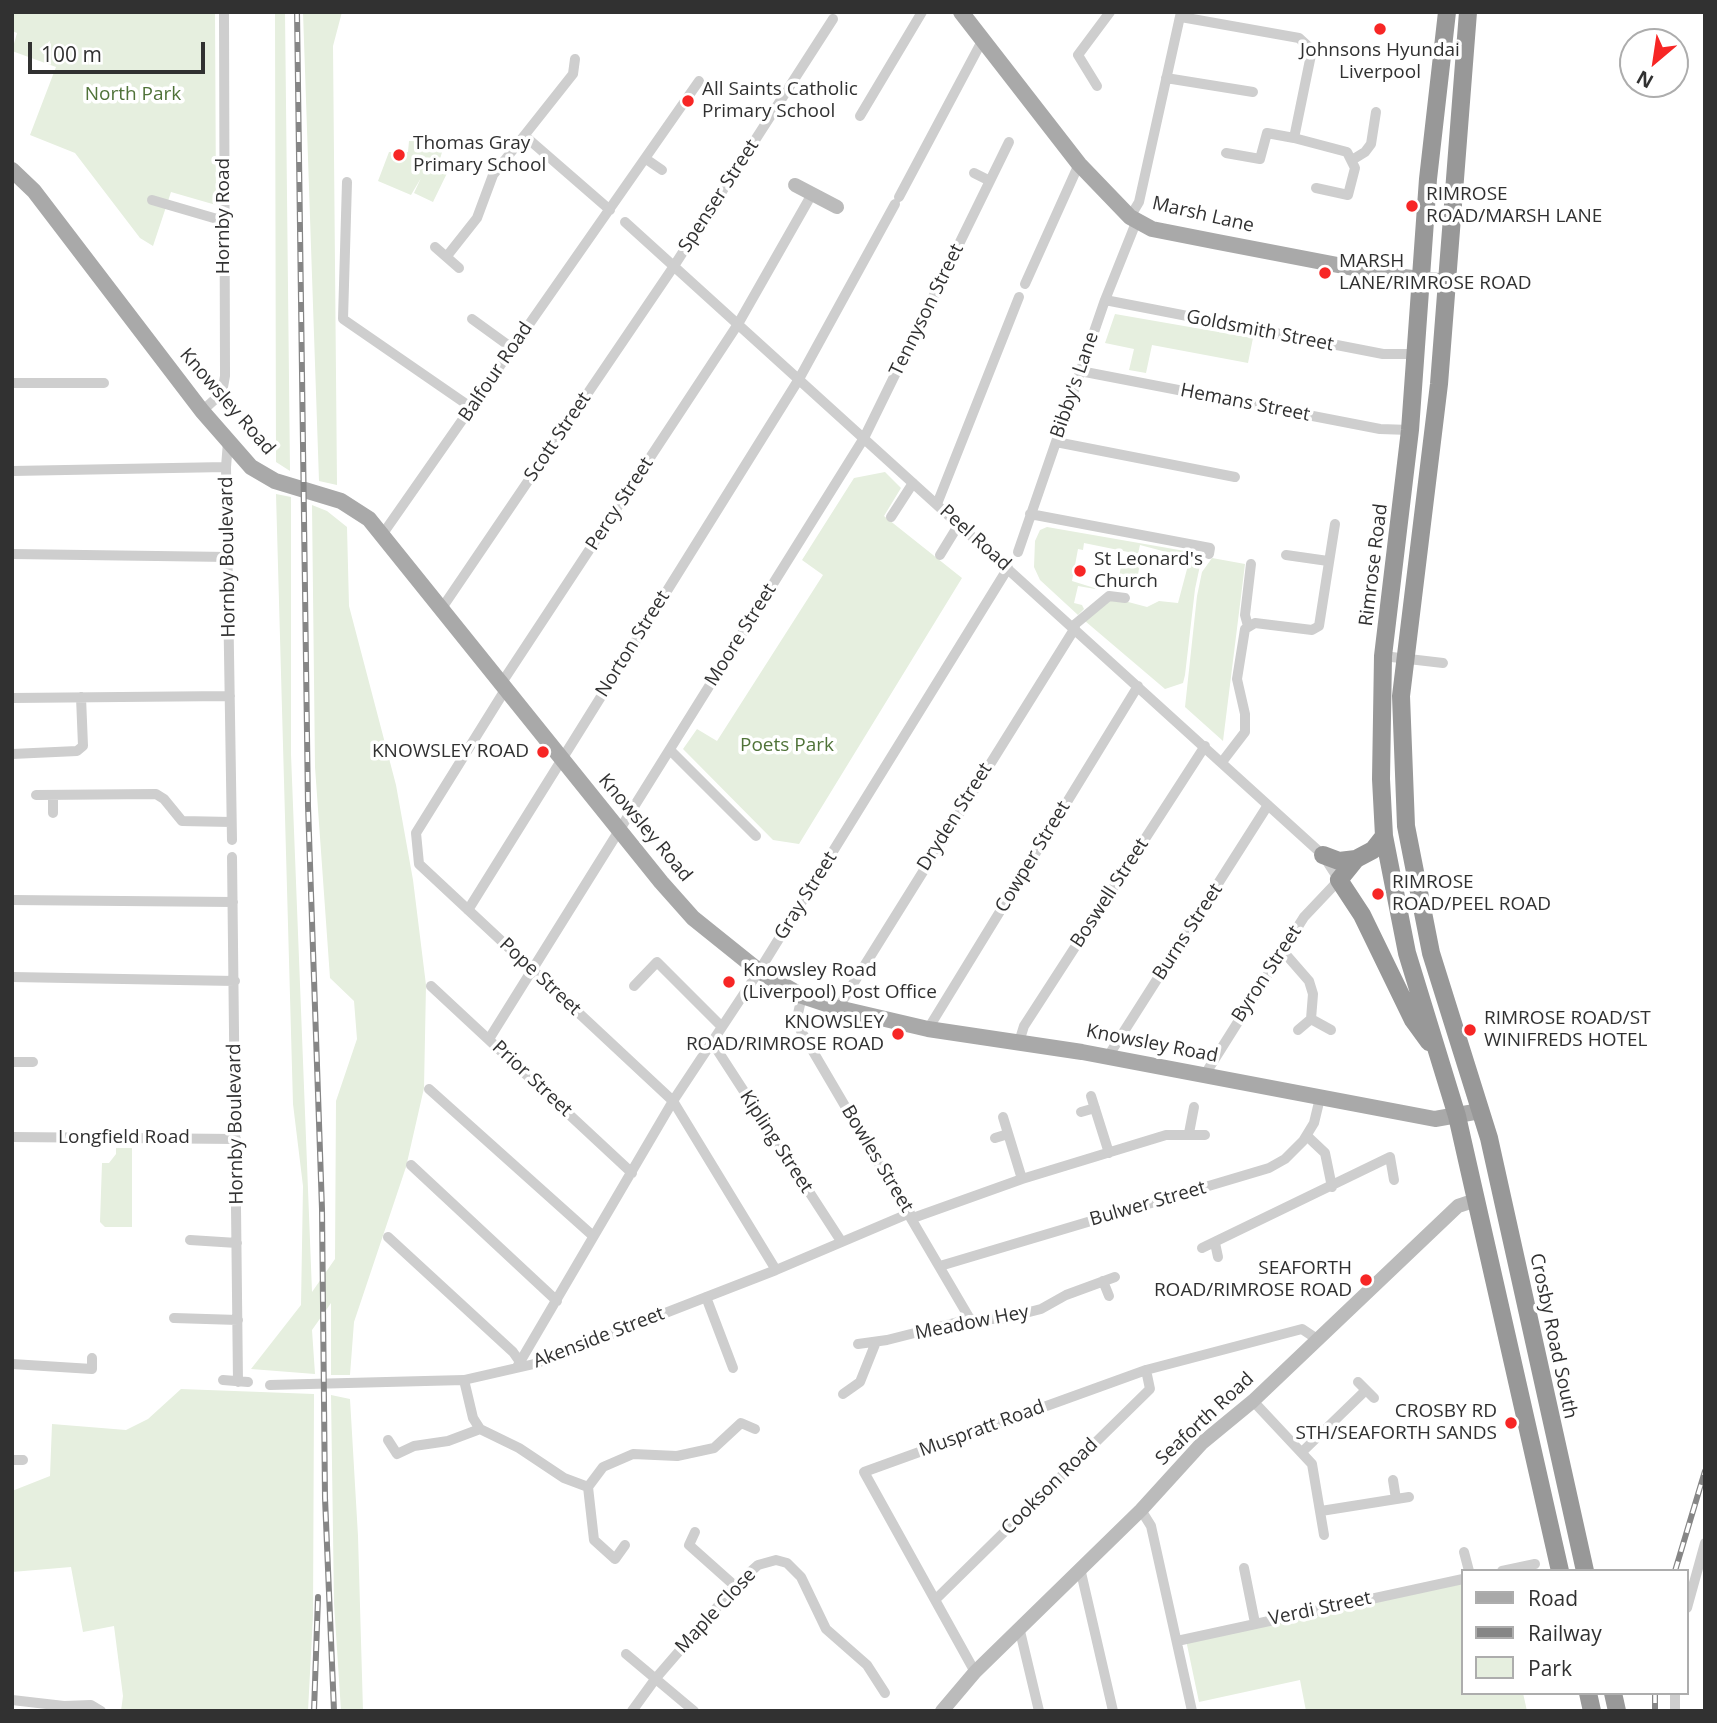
<!DOCTYPE html>
<html>
<head>
<meta charset="utf-8">
<style>
	body { margin:0 }
	#map { position:relative; width:1717px; height:1723px; overflow:hidden; background:#fff; font-family:"Open Sans",sans-serif }
	canvas { display:block }
	.frame { position:absolute; inset:0; border:14px solid #313131; pointer-events:none }
	.legend { position:absolute; left:1461px; top:1569px; width:228px; height:126px; box-sizing:border-box; background:#fff; border:2px solid #adadad; margin:0; padding:9px 12px; list-style:none; font-size:21px; color:#313131 }
	.legend li { display:flex; align-items:center; gap:14px; height:35px }
	.legend b { width:35px; border:2px solid #adadad }
	.north { position:absolute; left:1619px; top:28px; width:70px; height:70px; box-sizing:border-box; background:#fff; border:2px solid #adadad; border-radius:50%; rotate:209deg; font-size:19px; font-weight:700; line-height:28px; text-align:center; color:#313131 }
	.north::after { content:''; display:block; margin:auto; width:24px; height:32px; background:#f72625; clip-path:polygon(50% 0,100% 100%,50% 72%,0 100%) }
	.scale { position:absolute; left:28px; top:42px; width:177px; height:32px; box-sizing:border-box; border:4px solid #313131; border-top:0; padding-left:9px; font-size:21px; line-height:24px; white-space:nowrap; color:#313131; -webkit-text-stroke:5px #fff; paint-order:stroke }
</style>
</head>
<body>
<div id="map">
<canvas width="1717" height="1723"></canvas>
<div class="frame"></div>
<ul class="legend">
<li><b style="height:9px;background:#a9a9a9"></b>Road</li>
<li><b style="height:9px;background:#868686"></b>Railway</li>
<li><b style="height:19px;background:#e6efdf"></b>Park</li>
</ul>
<div class="north">N</div>
<div class="scale">100 m</div>
</div>
<script>
const ctx = document.querySelector('canvas').getContext('2d');
ctx.lineJoin = 'round';
function paint(path, color) {
  ctx.fillStyle = color;
  ctx.fill(path, 'evenodd');
}
function poly(rows) {
  const path = new Path2D();
  for (const r of rows) {
    path.moveTo(r[0], r[1]);
    for (let i = 2; i < r.length; i += 2) path.lineTo(r[i], r[i + 1]);
  }
  return path;
}
function strokePath(path, color, width, dash) {
  ctx.strokeStyle = color;
  ctx.lineWidth = width;
  ctx.lineCap = dash ? 'butt' : 'round';
  ctx.setLineDash(dash || []);
  ctx.stroke(path);
}
function label(font, color, halo, rows, align = 'center') {
  ctx.font = font + ' "Open Sans",sans-serif';
  ctx.lineWidth = 7;
  ctx.setLineDash([]);
  ctx.textBaseline = 'middle';
  ctx.strokeStyle = halo;
  ctx.fillStyle = color;
  for (const [text, x, y, turn = 0] of rows) {
    ctx.save();
    ctx.translate(x, y);
    ctx.rotate((+turn || 0) * Math.PI / 180);
    ctx.textAlign = isNaN(turn) ? turn : align;
    if (halo) ctx.strokeText(text, 0, 0);
    ctx.fillText(text, 0, 0);
    ctx.restore();
  }
}
const green = poly([
	[12,12,215,12,216,205,171,192,153,246,140,238,75,153,30,135,56,67,12,51,17,33,12,31],
	[275,12,285,12,290,471,276,462],
	[303,12,342,12,333,46,337,485,319,481],
	[409,141,445,142,440,159,451,165,433,202,414,193,421,178,411,195,378,181,389,152,408,152],
	[1115,314,1253,338,1248,363,1152,345,1146,373,1129,370,1134,349,1105,343],
	[885,472,901,488,884,516,962,578,799,844,773,840,683,749,697,729,717,741,823,575,802,560,854,478],
	[276,494,291,497,291,754,312,1292,335,1259,336,1101,357,1039,354,1001,330,978,315,767,312,505,327,511,347,527,349,606,396,785,413,880,426,985,424,1088,406,1167,354,1322,350,1375,331,1375,331,1303,312,1330,315,1374,251,1369,301,1305,303,1186,293,1104],
	[1047,527,1185,551,1185,557,1140,545,1138,554,1084,543,1083,550,1078,549,1072,581,1101,590,1078,586,1074,603,1082,605,1084,609,1078,615,1040,580,1034,567,1035,541,1040,530],
	[1191,554,1202,556,1195,589,1185,675,1183,683,1165,689,1085,621,1103,602,1117,599,1147,607,1159,601,1178,603],
	[1129,556,1141,558,1136,585,1118,582,1122,561,1128,562],
	[1212,558,1245,564,1223,741,1185,707,1197,596,1202,572],
	[116,1148,132,1148,132,1227,105,1227,100,1222,102,1163,109,1163,116,1154],
	[181,1389,314,1394,313,1615,308,1711,121,1711,123,1696,114,1626,83,1632,71,1567,12,1572,12,1491,50,1476,52,1424,126,1430,148,1419],
	[331,1395,350,1399,358,1536,363,1711,341,1711,334,1603],
	[1463,1582,1463,1693,1523,1693,1527,1711,1306,1711,1300,1680,1199,1702,1186,1640]
]);
const street = poly([
	[1181,17,1299,38,1312,50,1294,138,1267,133,1260,159,1226,153],
	[1166,78,1253,92],
	[1097,86,1078,55,1110,12],
	[860,116,922,12],
	[526,137,610,210],
	[1294,138,1347,152,1355,168,1348,195,1316,188],
	[646,159,662,170],
	[1352,160,1365,152,1371,144,1376,112],
	[974,173,990,181],
	[347,182,343,319,472,408],
	[899,197,982,41],
	[152,200,224,221],
	[1130,217,1139,202,1181,12],
	[625,222,1323,855,1339,880,1304,917,1204,1076],
	[435,247,459,268],
	[447,256,477,218,493,175,573,74,575,59],
	[1025,284,1079,164],
	[1105,300,1383,354,1416,354],
	[472,319,512,348],
	[1080,371,1380,429,1410,430],
	[12,383,104,383],
	[202,411,222,393,225,376,224,12],
	[228,442,226,467,232,840],
	[1056,442,1235,477],
	[12,471,226,467],
	[937,504,1019,297],
	[1030,514,1210,548,1209,554],
	[891,517,913,483],
	[382,535,699,81],
	[1018,552,1105,300,1137,220],
	[12,554,229,557],
	[940,555,959,524],
	[1286,555,1328,561],
	[442,608,674,266,833,19],
	[1073,626,1109,596,1125,598],
	[1248,626,1245,615,1251,564],
	[1383,656,1443,663],
	[501,684,738,324,812,194],
	[505,690,416,833,419,864,673,1101,776,1270],
	[12,698,230,696],
	[670,750,756,836],
	[12,754,77,751,83,746,81,697],
	[1222,762,1245,732,1245,714,1237,679,1245,629,1255,623,1312,630,1319,626,1335,524],
	[36,795,156,794,164,799,182,821,231,822],
	[53,795,53,813],
	[232,857,238,1382],
	[12,900,233,902],
	[468,910,799,379,895,204],
	[1282,950,1309,981,1313,994,1311,1019,1298,1030],
	[12,977,235,981],
	[431,986,632,1173],
	[634,986,657,962,720,1025],
	[802,996,797,1018,801,1031,970,1319],
	[838,1008,1075,628],
	[1311,1019,1331,1030],
	[928,1029,1138,686],
	[489,1039,864,438,1009,142],
	[712,1042,841,1241],
	[1019,1042,1024,1026,1205,746],
	[1107,1058,1268,805],
	[12,1062,33,1062],
	[429,1089,592,1235],
	[1091,1096,1109,1153],
	[1081,1112,1095,1108],
	[1003,1117,1022,1179],
	[1189,1133,1194,1107],
	[1307,1136,1325,1153,1332,1187],
	[12,1137,236,1139],
	[995,1138,1008,1134],
	[411,1165,557,1301],
	[913,1218,1022,1179,1166,1135,1205,1135],
	[388,1237,513,1352,520,1362],
	[190,1240,237,1243],
	[1215,1243,1218,1257],
	[1202,1248,1390,1157,1394,1180],
	[940,1266,1269,1168,1285,1159,1303,1141,1314,1123,1320,1098],
	[1103,1281,1109,1296],
	[706,1297,733,1368],
	[174,1318,238,1320],
	[858,1344,887,1340,970,1319,1002,1319,1041,1309,1066,1295,1115,1277],
	[12,1364,92,1369,92,1358],
	[517,1367,673,1101,759,971,1008,568],
	[223,1380,248,1382],
	[464,1380,473,1418,480,1429,519,1448,564,1478,588,1487],
	[1358,1382,1374,1398],
	[270,1385,464,1380,534,1364,776,1270,910,1213],
	[843,1394,860,1382,876,1342],
	[1253,1401,1312,1464,1324,1535],
	[388,1440,397,1454,414,1446,448,1441,480,1429],
	[1302,1452,1366,1390],
	[12,1460,23,1460],
	[1393,1480,1396,1499],
	[1141,1510,1151,1526,1192,1711],
	[1321,1511,1409,1497],
	[695,1532,689,1545,735,1586],
	[625,1545,615,1559,594,1540,588,1487,603,1467,633,1454,677,1456,714,1448,741,1423,755,1429],
	[1464,1552,1469,1571],
	[1080,1568,1113,1711],
	[1244,1568,1255,1623],
	[1502,1571,1535,1564],
	[936,1599,1150,1389,1146,1370],
	[1687,1608,1705,1543],
	[1019,1627,1039,1711],
	[1177,1641,1463,1579],
	[626,1654,694,1711],
	[975,1672,864,1472,1146,1370,1302,1329,1317,1339],
	[1675,1693,1675,1711],
	[12,1700,64,1706,91,1705,101,1711],
	[632,1711,656,1678,738,1583,758,1565,776,1560,787,1563,801,1577,826,1629,867,1665,885,1693]
]);
const secondary = poly([
	[795,185,837,207],
	[942,1711,975,1672,1141,1510,1202,1443,1253,1401,1458,1206,1476,1200]
]);
const primary = poly([
	[961,12,1079,164,1130,217,1152,229,1218,242,1395,276,1447,282],
	[12,170,34,191,202,411,251,467,275,481,341,501,369,519,661,882,693,918,759,971,802,996,838,1008,928,1029,1082,1052,1435,1119,1480,1111]
]);
const highway = poly([
	[1447,12,1428,179,1410,430,1383,656,1381,779,1384,836,1407,953,1457,1116,1560,1571],
	[1468,12,1439,384,1401,696,1406,826,1431,953,1489,1138,1585,1571],
	[1323,855,1339,861,1356,859,1373,850,1384,836],
	[1356,859,1339,880,1362,915,1413,1020,1429,1042],
	[1588,1693,1592,1711],
	[1613,1693,1617,1711]
]);
const rail = poly([
	[297,12,308,806,322,1209,325,1498,334,1711],
	[1675,1571,1705,1471],
	[1655,1693,1655,1711],
	[314,1711,318,1597]
]);
const markers = [
	[1380,29,7,"#f72625"],
	[688,101,7,"#f72625"],
	[399,155,7,"#f72625"],
	[1412,206,7,"#f72625"],
	[1325,273,7,"#f72625"],
	[1080,571,7,"#f72625"],
	[543,752,7,"#f72625"],
	[1378,894,7,"#f72625"],
	[729,982,7,"#f72625"],
	[1470,1030,7,"#f72625"],
	[898,1034,7,"#f72625"],
	[1366,1280,7,"#f72625"],
	[1511,1423,7,"#f72625"]
];
const poiNames = [
	["Johnsons Hyundai",1380,51,"center"],
	["Liverpool",1380,73,"center"],
	["All Saints Catholic",702,90],
	["Primary School",702,112],
	["Thomas Gray",413,144],
	["Primary School",413,166],
	["RIMROSE",1426,195],
	["ROAD/MARSH LANE",1426,217],
	["MARSH",1339,262],
	["LANE/RIMROSE ROAD",1339,284],
	["St Leonard's",1094,560],
	["Church",1094,582],
	["KNOWSLEY ROAD",529,752,"right"],
	["RIMROSE",1392,883],
	["ROAD/PEEL ROAD",1392,905],
	["Knowsley Road",743,971],
	["(Liverpool) Post Office",743,993],
	["RIMROSE ROAD/ST",1484,1019],
	["WINIFREDS HOTEL",1484,1041],
	["KNOWSLEY",884,1023,"right"],
	["ROAD/RIMROSE ROAD",884,1045,"right"],
	["SEAFORTH",1352,1269,"right"],
	["ROAD/RIMROSE ROAD",1352,1291,"right"],
	["CROSBY RD",1497,1412,"right"],
	["STH/SEAFORTH SANDS",1497,1434,"right"]
];
const parkNames = [
	["North Park",133,95],
	["Poets Park",787,746]
];
const streetNames = [
	["Spenser Street",719,196,-57],
	["Marsh Lane",1203,215,13],
	["Hornby Road",224,216,-90],
	["Tennyson Street",927,310,-64],
	["Goldsmith Street",1260,331,11],
	["Balfour Road",496,372,-56],
	["Bibby's Lane",1075,385,-71],
	["Knowsley Road",227,402,49],
	["Hemans Street",1245,403,11],
	["Scott Street",558,437,-56],
	["Percy Street",620,504,-57],
	["Peel Road",975,538,42],
	["Hornby Boulevard",228,557,-91],
	["Rimrose Road",1374,565,-83],
	["Moore Street",741,635,-58],
	["Norton Street",633,644,-58],
	["Dryden Street",955,817,-58],
	["Knowsley Road",645,828,50],
	["Cowper Street",1033,857,-59],
	["Boswell Street",1110,893,-57],
	["Gray Street",806,896,-58],
	["Burns Street",1188,932,-57],
	["Byron Street",1267,974,-57],
	["Pope Street",540,977,43],
	["Knowsley Road",1152,1044,11],
	["Prior Street",532,1079,43],
	["Hornby Boulevard",236,1124,-91],
	["Longfield Road",124,1138],
	["Kipling Street",776,1142,57],
	["Bowles Street",877,1159,59],
	["Bulwer Street",1148,1204,-16],
	["Meadow Hey",972,1323,-11],
	["Crosby Road South",1553,1336,78],
	["Akenside Street",599,1338,-21],
	["Seaforth Road",1205,1419,-43],
	["Muspratt Road",982,1429,-20],
	["Cookson Road",1050,1487,-45],
	["Verdi Street",1320,1609,-12],
	["Maple Close",716,1611,-47]
];
paint(green, '#e6efdf');
strokePath(street, '#cecece', 10);
strokePath(secondary, '#bbb', 14);
strokePath(primary, '#a9a9a9', 16);
strokePath(highway, '#989898', 18);
strokePath(rail, '#868686', 6);
strokePath(rail, '#fff', 3.5, [10]);
for (const [x, y, r, color] of markers) {
  const dot = new Path2D();
  dot.arc(x, y, r, 0, 2 * Math.PI);
  ctx.fillStyle = color;
  ctx.fill(dot);
  strokePath(dot, '#fff', 2.5);
}
label('19px', '#313131', '#fff', poiNames, 'left');
label('19px', '#507339', '#fff', parkNames);
label('19px', '#313131', '#fff', streetNames);
</script>
</body>
</html>
